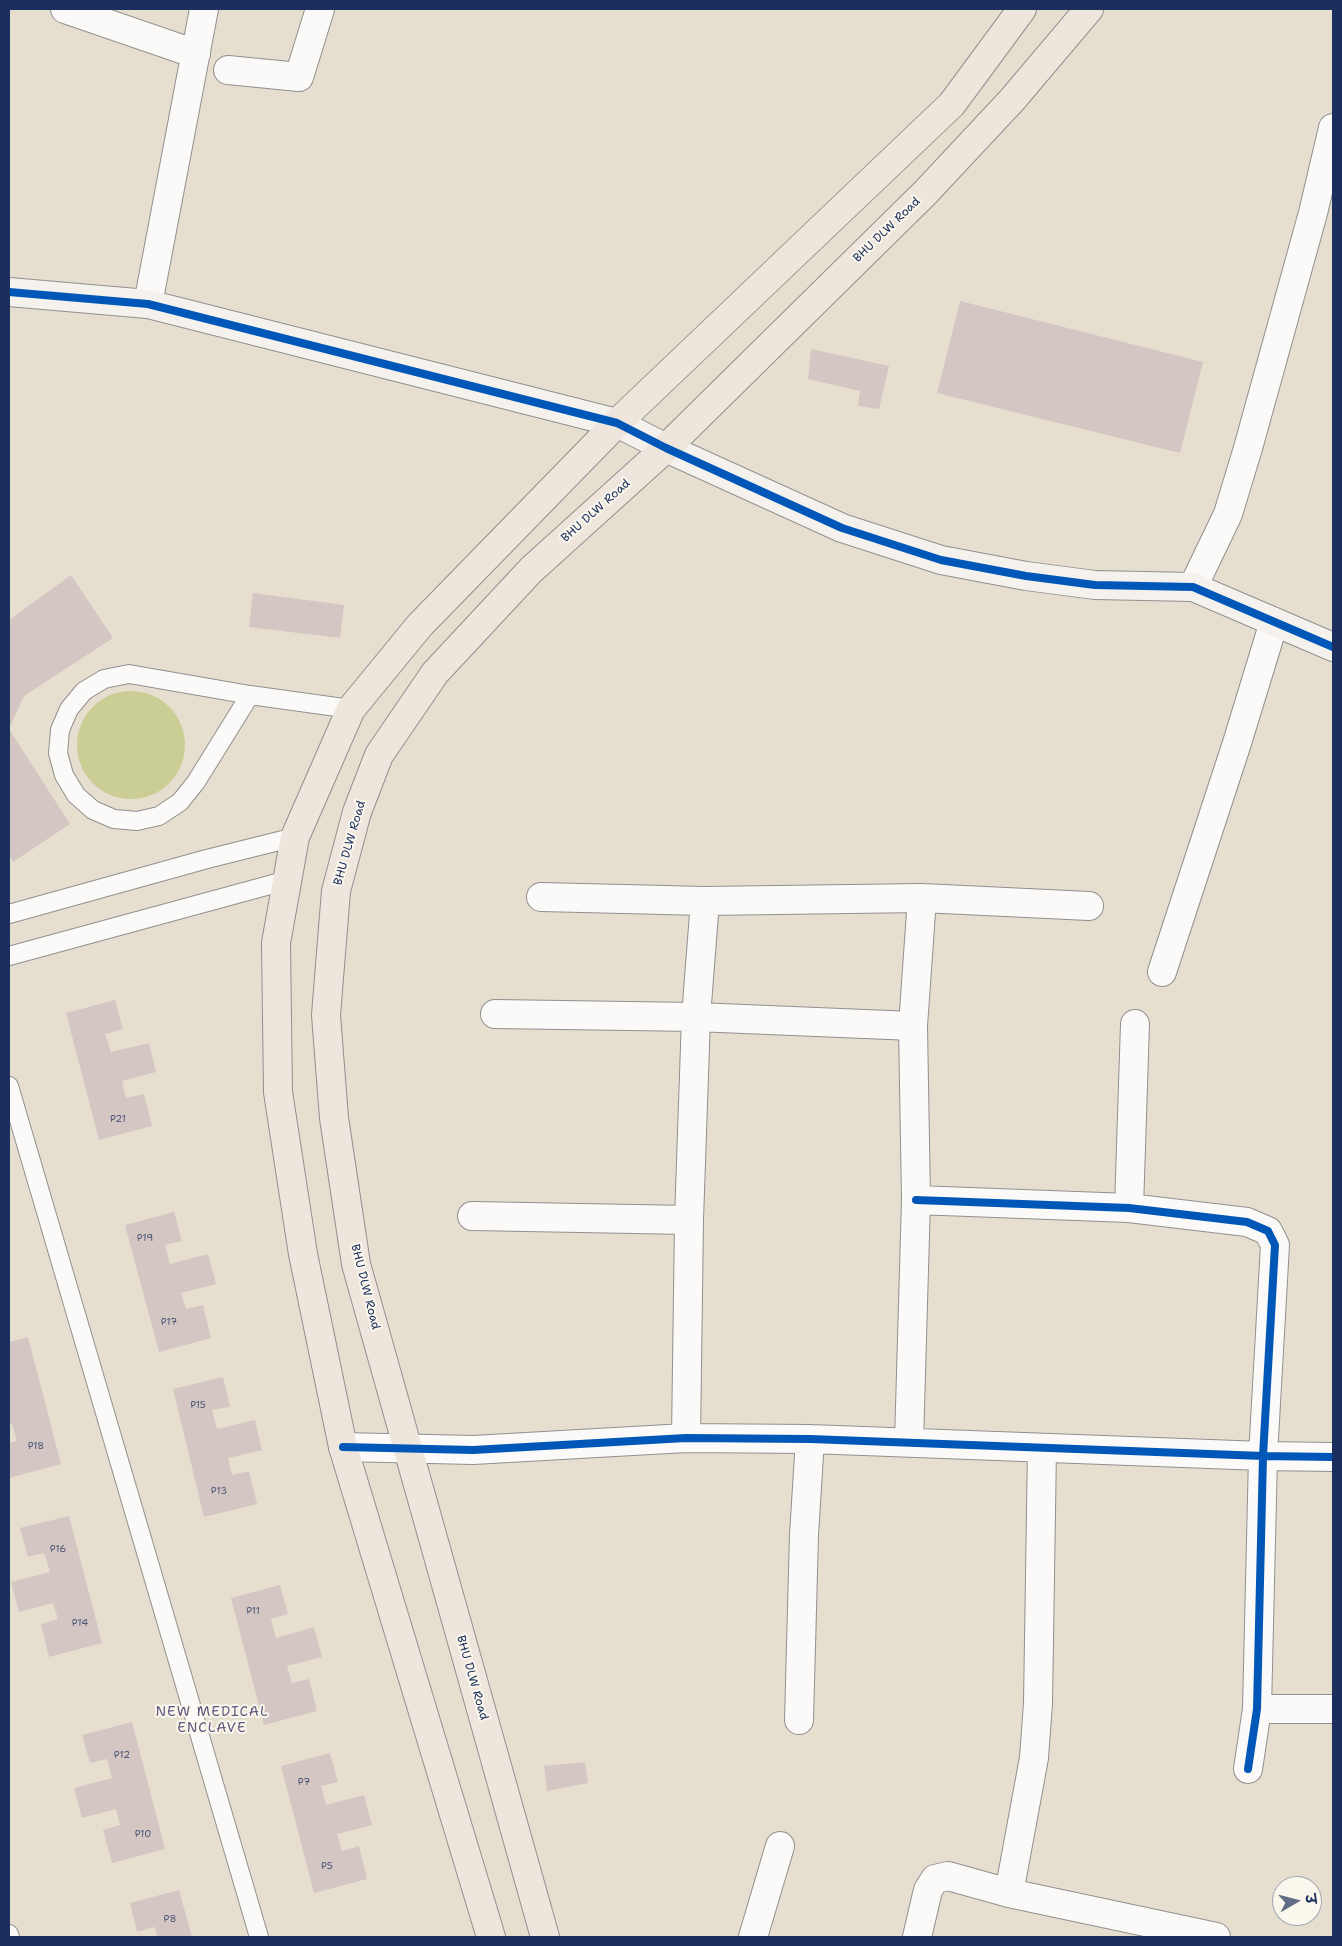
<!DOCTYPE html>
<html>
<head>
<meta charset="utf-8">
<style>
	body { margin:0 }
	#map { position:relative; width:1342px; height:1946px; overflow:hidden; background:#e6dfcf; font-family:"Shantell Sans","Playpen Sans Deva",sans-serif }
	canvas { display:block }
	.frame { position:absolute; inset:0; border:10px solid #1b2f5e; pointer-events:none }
	.north { position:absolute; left:1272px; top:1876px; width:50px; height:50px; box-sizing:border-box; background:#fbf7ec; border:1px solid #a1a7b3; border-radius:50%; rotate:82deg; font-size:14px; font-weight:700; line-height:20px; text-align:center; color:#1b2f5e }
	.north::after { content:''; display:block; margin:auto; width:18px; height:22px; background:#626d86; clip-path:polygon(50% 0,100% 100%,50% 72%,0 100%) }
</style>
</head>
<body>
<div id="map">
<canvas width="1342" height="1946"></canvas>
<div class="frame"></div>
<div class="north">उ</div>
</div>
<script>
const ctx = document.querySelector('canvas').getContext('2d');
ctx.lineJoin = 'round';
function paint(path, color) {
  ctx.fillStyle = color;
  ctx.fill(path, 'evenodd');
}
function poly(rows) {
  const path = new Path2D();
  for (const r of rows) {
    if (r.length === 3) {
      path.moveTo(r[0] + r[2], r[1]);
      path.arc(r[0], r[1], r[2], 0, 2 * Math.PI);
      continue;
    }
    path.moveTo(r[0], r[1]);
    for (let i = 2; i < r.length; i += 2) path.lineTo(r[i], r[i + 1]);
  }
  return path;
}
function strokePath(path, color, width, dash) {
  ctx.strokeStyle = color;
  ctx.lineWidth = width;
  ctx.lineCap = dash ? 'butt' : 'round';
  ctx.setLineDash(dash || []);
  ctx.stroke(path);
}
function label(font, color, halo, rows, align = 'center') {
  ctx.font = font + ' "Shantell Sans",sans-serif';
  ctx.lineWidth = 4;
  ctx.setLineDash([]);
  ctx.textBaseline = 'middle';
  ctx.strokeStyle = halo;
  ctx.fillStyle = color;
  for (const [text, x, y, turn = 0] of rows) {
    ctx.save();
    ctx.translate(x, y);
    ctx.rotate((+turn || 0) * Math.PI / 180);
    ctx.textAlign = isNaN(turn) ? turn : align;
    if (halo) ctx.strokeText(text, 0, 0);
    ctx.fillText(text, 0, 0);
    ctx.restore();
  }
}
const green = poly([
	[131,745,54]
]);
const building = poly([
	[960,301,1203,362,1180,453,937,393],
	[811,349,889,366,879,409,858,406,860,391,808,379],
	[71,575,113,638,24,696,9,729,70,824,13,862,9,855,9,620],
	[253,593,344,605,340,638,249,627],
	[115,1000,123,1029,105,1034,111,1052,149,1043,156,1072,122,1081,126,1098,144,1094,152,1126,99,1140,66,1013],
	[174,1212,182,1241,165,1245,170,1264,208,1254,216,1284,181,1293,186,1309,203,1305,211,1338,159,1352,125,1225],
	[28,1337,61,1464,9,1478,9,1443,17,1441,12,1424,9,1425,9,1342],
	[223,1377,230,1407,212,1410,217,1429,255,1420,262,1450,228,1458,232,1475,249,1471,257,1504,204,1517,173,1389],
	[69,1516,102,1643,49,1657,41,1624,58,1619,53,1603,19,1612,11,1582,50,1572,44,1553,28,1557,20,1528],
	[280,1585,288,1614,271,1619,276,1638,314,1627,322,1657,287,1666,292,1683,309,1679,317,1711,264,1725,231,1598],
	[132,1722,165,1849,112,1863,103,1830,120,1825,116,1809,82,1818,74,1788,112,1778,107,1759,90,1763,82,1735],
	[330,1753,338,1782,321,1786,326,1805,364,1795,372,1825,337,1834,342,1851,359,1846,367,1879,314,1893,281,1766],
	[585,1762,588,1783,547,1791,544,1766],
	[179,1890,192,1937,157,1937,155,1927,137,1932,130,1903]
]);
const lane = poly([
	[250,695,196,782,180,802,159,816,137,821,114,819,93,810,76,795,64,775,58,753,60,730,69,709,84,691,104,679,129,674,250,695,351,709],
	[9,914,207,859,295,837],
	[9,956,288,880],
	[9,1086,259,1937],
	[9,1934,10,1937]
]);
const street = poly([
	[65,9,196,54],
	[228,70,299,77,320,9],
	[148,304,204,9],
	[1193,587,1228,514,1248,448,1313,213,1333,128],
	[541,897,705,901,922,898,1089,906],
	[1162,972,1237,743,1274,622],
	[495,1014,696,1017,913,1026,916,1200,909,1442],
	[913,1026,922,898],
	[916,1200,1129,1208,1247,1222,1268,1231,1275,1245,1263,1456,1257,1709,1248,1769],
	[1129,1208,1135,1024],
	[472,1216,689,1220],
	[686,1438,689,1220,696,1017,705,901],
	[343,1447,473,1450,686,1438,810,1439,1263,1456,1333,1457],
	[1257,1709,1333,1709],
	[799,1720,804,1535,810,1439],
	[1009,1893,1034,1758,1038,1703,1042,1448],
	[753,1937,780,1846],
	[917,1937,928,1890,935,1879,948,1876,1009,1893,1216,1937]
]);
const secondary = poly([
	[9,292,148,304,617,423,666,448,842,528,941,560,1026,576,1095,585,1193,587,1333,647]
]);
const primary = poly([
	[491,1937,343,1447,303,1254,278,1092,276,943,295,837,351,709,420,625,617,423,952,104,1022,9],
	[545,1937,356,1264,334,1118,326,1015,336,891,357,812,379,755,435,673,531,570,666,448,925,193,1012,100,1089,9]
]);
const cycleway = poly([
	[9,292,148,304,617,423,666,448,842,528,941,560,1026,576,1095,585,1193,587,1333,647],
	[916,1200,1129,1208,1247,1222,1268,1231,1275,1245,1263,1456,1257,1709,1248,1769],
	[343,1447,473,1450,686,1438,810,1439,1263,1456,1333,1457]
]);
const numberNames = [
	["P21",118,1119],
	["P19",145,1238],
	["P17",169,1322],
	["P15",198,1405],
	["P18",36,1446],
	["P13",219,1491],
	["P16",58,1549],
	["P11",253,1611],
	["P14",80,1623],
	["P12",122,1755],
	["P7",304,1782],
	["P10",143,1834],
	["P5",327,1866],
	["P8",170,1919]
];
const streetNames = [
	["BHU DLW Road",887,230,-44],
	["BHU DLW Road",596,511,-42],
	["BHU DLW Road",350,843,-74],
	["BHU DLW Road",365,1287,76],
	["BHU DLW Road",472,1678,74]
];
const neighbourhoodNames = [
	["NEW MEDICAL",212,1712],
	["ENCLAVE",212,1728]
];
paint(green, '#cbce94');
paint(building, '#d4c6c3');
strokePath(lane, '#919090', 20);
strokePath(street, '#919090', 30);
strokePath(secondary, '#919090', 30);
strokePath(primary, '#919090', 30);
strokePath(lane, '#fbfaf8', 18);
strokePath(street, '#fbfaf8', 28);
strokePath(secondary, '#f5f2ee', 28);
strokePath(primary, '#eee5dd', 28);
strokePath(cycleway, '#0057b8', 8);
label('10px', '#495577', null, numberNames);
label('12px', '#1b2f5e', '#fbf7ec', streetNames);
ctx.letterSpacing = '1px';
label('14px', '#5e567e', '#fbf7ec', neighbourhoodNames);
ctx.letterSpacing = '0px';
</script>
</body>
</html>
